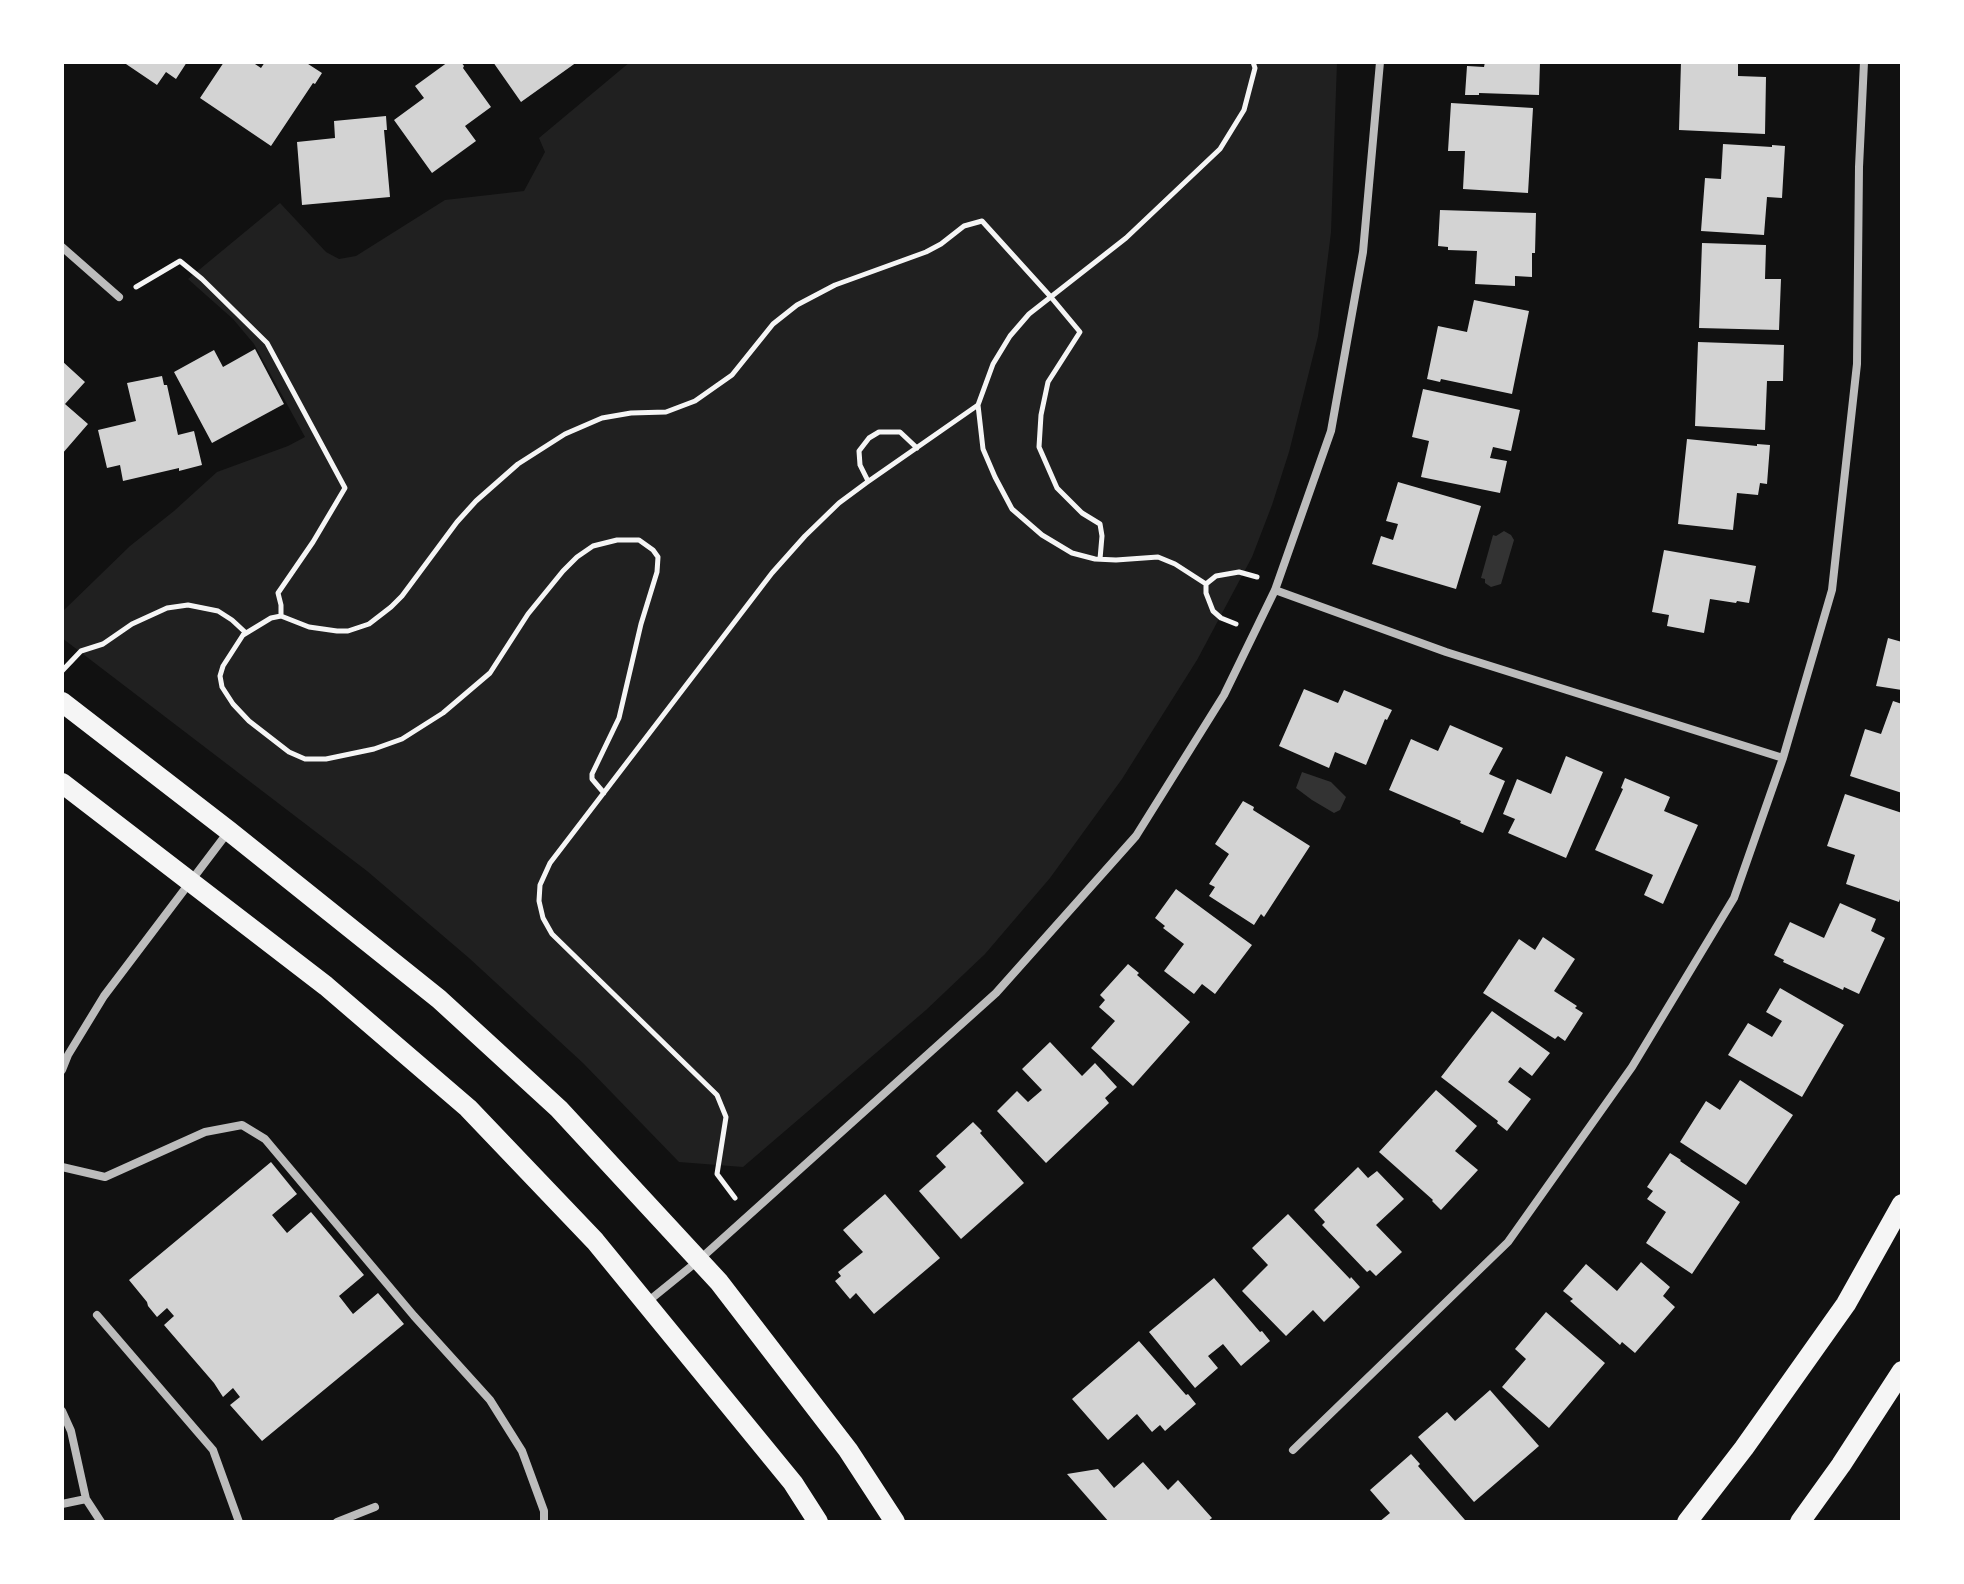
<!DOCTYPE html>
<html>
<head>
<meta charset="utf-8">
<style>
	body { margin:0 }
	#map { position:relative; width:1964px; height:1584px; overflow:hidden; background:#111; font-family:Commissioner,sans-serif }
	canvas { display:block }
	.frame { position:absolute; inset:0; border:64px solid #fff; pointer-events:none }
</style>
</head>
<body>
<div id="map">
<canvas width="1964" height="1584"></canvas>
<div class="frame"></div>
</div>
<script>
const ctx = document.querySelector('canvas').getContext('2d');
ctx.lineJoin = 'round';
function paint(path, color) {
  ctx.fillStyle = color;
  ctx.fill(path, 'evenodd');
}
function poly(rows) {
  const path = new Path2D();
  for (const r of rows) {
    path.moveTo(r[0], r[1]);
    for (let i = 2; i < r.length; i += 2) path.lineTo(r[i], r[i + 1]);
  }
  return path;
}
function strokePath(path, color, width, dash) {
  ctx.strokeStyle = color;
  ctx.lineWidth = width;
  ctx.lineCap = dash ? 'butt' : 'round';
  ctx.setLineDash(dash || []);
  ctx.stroke(path);
}
const green = poly([
	[630,62,1337,62,1331,232,1318,336,1289,452,1272,505,1252,557,1197,660,1122,779,1050,878,985,954,926,1010,743,1167,679,1162,583,1063,469,958,367,871,62,638,62,612,130,546,174,511,217,472,288,446,305,437,254,344,233,319,188,279,280,203,326,252,339,259,356,256,445,200,524,191,545,152,539,138]
]);
const water = poly([
	[1504,531,1511,535,1514,540,1501,584,1491,587,1485,583,1485,579,1481,578,1493,535,1496,536],
	[1302,772,1331,782,1346,797,1340,810,1334,813,1312,800,1296,788]
]);
const building = poly([
	[123,62,187,62,176,79,166,72,157,85],
	[224,62,252,62,261,68,265,62,305,62,322,73,315,84,313,83,271,146,200,98],
	[448,62,461,62,464,66,463,68,491,107,465,126,476,141,432,173,394,120,424,98,415,86],
	[493,62,577,62,521,102],
	[1485,62,1540,62,1539,95,1479,93,1479,95,1465,95,1467,66,1484,67],
	[1681,62,1738,62,1738,76,1766,77,1765,134,1679,130],
	[1451,103,1533,108,1528,193,1463,189,1465,151,1448,151],
	[386,116,387,130,384,130,390,197,302,205,297,142,335,138,334,121],
	[1723,144,1772,147,1772,145,1785,146,1782,198,1767,197,1764,235,1701,231,1705,178,1721,179],
	[1440,210,1536,213,1535,253,1532,253,1532,277,1515,276,1515,286,1475,284,1477,251,1448,250,1448,247,1438,246],
	[1702,243,1766,245,1765,279,1781,279,1779,330,1699,328],
	[1474,300,1529,311,1512,394,1441,379,1440,382,1427,379,1438,326,1467,332],
	[1698,342,1784,345,1783,381,1767,381,1765,430,1695,426],
	[255,349,284,404,212,443,174,372,214,350,223,367],
	[62,361,85,382,65,404,88,424,62,454],
	[162,376,164,385,167,385,178,435,194,431,202,465,179,471,179,468,123,481,120,465,107,468,98,430,136,421,127,383],
	[1423,389,1520,410,1511,451,1493,447,1490,458,1507,461,1500,493,1421,477,1429,441,1412,437],
	[1687,439,1757,446,1757,444,1770,445,1767,484,1760,483,1758,495,1737,493,1733,530,1678,524],
	[1398,482,1481,506,1456,589,1372,564,1381,536,1393,540,1398,524,1386,521],
	[1664,550,1756,566,1749,603,1737,601,1736,603,1710,599,1704,633,1667,626,1669,615,1652,612],
	[1888,638,1902,642,1902,690,1876,686],
	[1304,689,1338,703,1344,690,1392,710,1387,720,1385,719,1366,765,1335,752,1329,768,1279,746],
	[1893,701,1902,704,1902,793,1850,776,1865,729,1881,734],
	[1450,725,1503,748,1489,774,1505,781,1483,833,1460,823,1461,821,1389,790,1411,739,1438,751],
	[1566,756,1603,772,1566,858,1508,833,1515,819,1503,814,1517,779,1551,794],
	[1625,778,1670,797,1664,811,1698,825,1663,904,1644,895,1653,875,1595,850,1623,789,1621,788],
	[1845,794,1902,813,1902,893,1899,902,1846,884,1855,855,1827,846],
	[1243,801,1254,807,1253,810,1310,846,1264,917,1261,914,1254,925,1209,896,1215,887,1209,884,1229,854,1215,844],
	[1176,889,1252,945,1215,994,1202,984,1194,994,1164,971,1184,944,1163,928,1165,926,1155,918],
	[1840,903,1876,919,1871,931,1885,938,1859,994,1844,987,1843,990,1783,962,1784,960,1774,955,1790,922,1824,938],
	[1543,937,1575,959,1554,991,1577,1006,1575,1008,1583,1013,1565,1041,1558,1036,1555,1039,1483,993,1519,939,1535,950],
	[1128,964,1139,973,1137,975,1190,1022,1133,1086,1091,1048,1115,1021,1099,1007,1105,1000,1100,995],
	[1780,988,1844,1025,1802,1097,1728,1055,1748,1023,1772,1037,1782,1021,1766,1012],
	[1492,1011,1550,1053,1532,1076,1520,1067,1508,1082,1531,1099,1507,1131,1497,1123,1498,1121,1441,1077],
	[1050,1042,1082,1076,1095,1063,1117,1087,1105,1098,1109,1103,1046,1163,997,1111,1017,1091,1028,1102,1042,1090,1022,1069],
	[1740,1080,1793,1115,1746,1185,1680,1142,1706,1101,1720,1110],
	[1436,1090,1477,1126,1455,1151,1478,1170,1441,1210,1432,1201,1433,1200,1379,1152],
	[973,1122,982,1131,980,1133,1024,1183,961,1239,919,1191,946,1167,936,1156],
	[1670,1153,1681,1160,1680,1161,1740,1202,1692,1274,1646,1243,1666,1212,1647,1199,1653,1191,1647,1187],
	[271,1162,297,1194,272,1215,287,1233,311,1212,364,1275,339,1296,353,1314,378,1293,404,1324,262,1441,230,1405,240,1397,233,1388,223,1397,214,1383,164,1325,174,1316,167,1308,157,1317,148,1306,147,1302,129,1280],
	[1358,1167,1368,1178,1377,1171,1404,1199,1376,1225,1402,1252,1376,1276,1370,1270,1367,1272,1322,1225,1325,1222,1314,1210],
	[885,1194,940,1258,874,1314,856,1293,850,1299,835,1281,841,1276,838,1272,863,1252,843,1230],
	[1288,1214,1350,1279,1351,1277,1360,1287,1324,1322,1313,1310,1286,1336,1242,1291,1268,1265,1252,1248],
	[1641,1262,1670,1287,1663,1296,1675,1307,1635,1353,1622,1342,1620,1345,1570,1301,1573,1299,1563,1291,1586,1264,1617,1291],
	[1214,1278,1260,1332,1262,1331,1270,1341,1241,1366,1223,1344,1208,1356,1218,1368,1195,1388,1149,1332],
	[1546,1312,1605,1363,1549,1428,1502,1387,1526,1359,1515,1349],
	[1139,1341,1186,1395,1188,1394,1196,1404,1165,1431,1160,1425,1152,1432,1137,1414,1108,1440,1072,1399],
	[1490,1390,1539,1446,1474,1502,1418,1437,1447,1412,1455,1421],
	[1411,1454,1420,1464,1418,1466,1465,1520,1462,1522,1379,1522,1390,1513,1370,1490],
	[1143,1462,1168,1490,1178,1480,1212,1518,1207,1522,1109,1522,1067,1474,1098,1469,1114,1488]
]);
const path = poly([
	[1253,62,1255,68,1244,110,1220,149,1126,238,1029,314,1010,336,993,364,978,405,983,449,995,477,1012,509,1042,535,1072,553,1095,559,1116,560,1158,557,1175,564,1206,584,1216,576,1239,572,1257,577],
	[136,287,180,261,202,279,267,343,345,488,313,542,278,593,281,605,281,616],
	[868,481,860,465,859,451,869,438,879,432,900,432,917,448],
	[1206,584,1206,593,1213,611,1221,618,1236,624],
	[62,671,81,651,103,644,132,624,167,608,188,605,218,611,232,620,246,633],
	[604,793,592,779,592,774,619,718,641,624,657,572,658,557,653,550,639,540,617,540,593,546,577,557,563,571,528,614,490,673,443,713,402,739,374,749,326,759,305,759,289,752,249,721,233,704,222,687,220,676,223,666,243,635,271,618,281,616,309,627,337,631,348,631,369,624,391,607,402,596,457,522,476,501,518,464,565,434,602,418,631,413,666,412,695,401,732,375,773,324,797,305,835,285,926,252,941,244,964,226,982,221,1050,296,1080,332,1048,382,1041,415,1039,447,1057,488,1082,513,1100,524,1102,536,1100,559],
	[735,1198,717,1174,726,1117,717,1095,552,934,543,918,539,901,540,885,550,863,772,573,805,536,839,503,866,483,978,405]
]);
const minor = poly([
	[62,247,119,297],
	[1275,590,1446,652,1783,758],
	[62,1070,68,1055,104,996,228,832],
	[62,1167,105,1177,205,1132,242,1125,265,1139,414,1316,490,1400,522,1451,544,1511,544,1522],
	[646,1303,699,1260,996,993,1136,836,1224,695,1275,590,1331,431,1363,252,1380,62],
	[97,1315,213,1450,239,1522],
	[62,1411,71,1431,86,1499,101,1522],
	[1293,1450,1508,1242,1632,1067,1734,898,1783,758,1832,590,1857,364,1859,167,1864,62],
	[62,1504,86,1499],
	[337,1522,375,1507]
]);
const primary = poly([
	[62,702,229,831,439,999,559,1109,719,1282,848,1450,895,1522],
	[62,783,326,986,468,1108,595,1241,793,1483,818,1522],
	[1687,1522,1744,1448,1846,1304,1902,1204],
	[1800,1522,1841,1465,1902,1371]
]);
paint(green, '#202020');
paint(water, '#333');
paint(building, '#d3d3d3');
strokePath(path, '#f5f5f5', 5);
strokePath(minor, '#bcbcbc', 8);
strokePath(primary, '#f5f5f5', 20);
</script>
</body>
</html>
